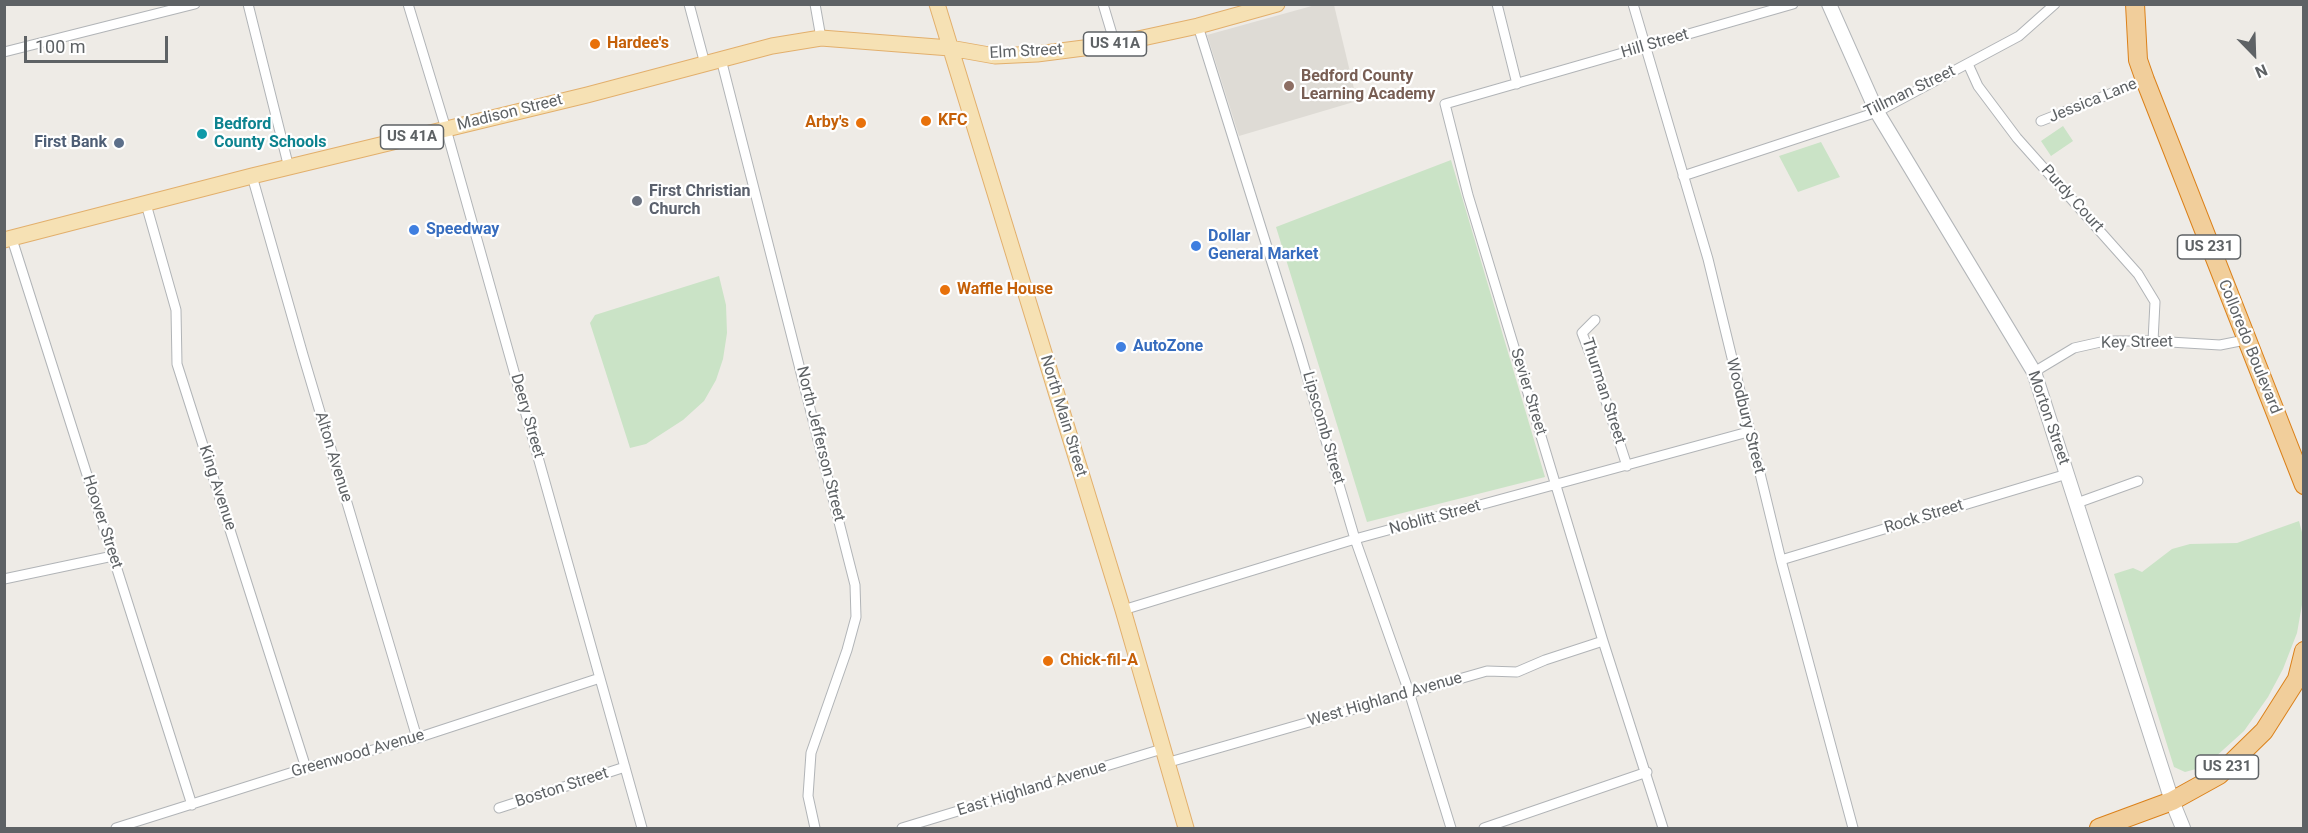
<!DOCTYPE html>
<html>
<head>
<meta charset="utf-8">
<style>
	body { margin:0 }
	#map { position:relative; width:2308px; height:833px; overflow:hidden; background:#eeebe6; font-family:Roboto,sans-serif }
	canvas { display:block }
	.frame { position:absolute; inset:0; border:6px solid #5e6265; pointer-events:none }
	.north { position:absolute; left:2224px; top:24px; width:60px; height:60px; -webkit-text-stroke:4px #fff; paint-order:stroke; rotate:157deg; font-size:16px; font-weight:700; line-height:24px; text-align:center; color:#5e6265 }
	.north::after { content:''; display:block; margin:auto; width:21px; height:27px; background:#5e6265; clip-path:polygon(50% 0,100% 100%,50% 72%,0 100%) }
	.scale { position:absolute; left:24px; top:36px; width:144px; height:27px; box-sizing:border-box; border:3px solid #5e6265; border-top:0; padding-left:8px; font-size:18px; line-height:21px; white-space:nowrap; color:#5e6265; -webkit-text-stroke:4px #fff; paint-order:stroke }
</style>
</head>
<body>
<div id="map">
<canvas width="2308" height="833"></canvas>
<div class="frame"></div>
<div class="north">N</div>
<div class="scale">100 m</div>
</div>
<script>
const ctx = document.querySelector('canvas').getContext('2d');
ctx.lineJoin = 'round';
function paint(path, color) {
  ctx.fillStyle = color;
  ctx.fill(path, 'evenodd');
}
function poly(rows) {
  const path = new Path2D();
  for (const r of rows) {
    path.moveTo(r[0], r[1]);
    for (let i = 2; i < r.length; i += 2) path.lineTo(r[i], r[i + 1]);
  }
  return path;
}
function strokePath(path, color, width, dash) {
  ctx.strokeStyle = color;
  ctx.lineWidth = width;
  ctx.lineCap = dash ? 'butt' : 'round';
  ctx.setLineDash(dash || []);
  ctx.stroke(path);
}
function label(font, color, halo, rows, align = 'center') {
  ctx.font = font + ' Roboto,sans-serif';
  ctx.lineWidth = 4.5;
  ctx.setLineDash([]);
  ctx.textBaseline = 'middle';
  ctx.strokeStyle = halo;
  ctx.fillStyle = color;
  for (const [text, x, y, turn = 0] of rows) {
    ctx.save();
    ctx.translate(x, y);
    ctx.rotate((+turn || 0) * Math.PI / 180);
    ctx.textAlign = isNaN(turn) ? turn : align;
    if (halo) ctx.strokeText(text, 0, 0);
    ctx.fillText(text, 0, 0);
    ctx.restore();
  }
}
const education = poly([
	[1319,4,1334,5,1357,101,1239,136,1207,35]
]);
const green = poly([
	[2063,126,2073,141,2051,156,2041,141],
	[1821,142,1840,177,1798,192,1779,156],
	[1451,160,1545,477,1367,522,1276,227],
	[719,276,726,305,727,333,723,359,716,380,704,401,683,420,646,444,630,448,590,323,595,315],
	[2299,521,2303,536,2303,599,2297,633,2283,669,2268,697,2244,731,2213,759,2196,769,2185,772,2174,767,2114,574,2133,568,2142,572,2172,549,2190,544,2237,543]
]);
const street = poly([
	[248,4,289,168],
	[408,4,446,129,642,828],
	[689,4,705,64],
	[815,4,821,38],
	[1103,4,1115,44],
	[1497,4,1517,84],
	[1633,4,1708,259,1781,560,1853,828],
	[1198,26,1298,346,1355,539,1409,692,1451,828],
	[4,52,195,4],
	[721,59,855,585,856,617,847,650,811,753,808,796,815,828],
	[1968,64,1978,86,2017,138,2138,274,2155,302,2153,341],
	[2041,121,2145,80],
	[252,176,303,355,417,738],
	[1683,176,1877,112,2019,36,2055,4],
	[146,204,176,310,177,364,306,768],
	[12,239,192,805],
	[1595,320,1582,333,1594,364,1627,466],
	[2034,372,2074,348,2105,341,2153,341,2220,345,2245,340],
	[2077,503,2138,481],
	[1781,560,2067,474],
	[4,579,113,556],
	[1123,610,1355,539,1748,432],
	[1166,763,1487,671,1517,672,1545,660,1603,641],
	[499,808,625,767],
	[116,828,306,768,417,738,600,678],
	[902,828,1162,749],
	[1484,828,1647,772],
	[1663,828,1603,641,1468,195,1445,104,1793,4]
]);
const secondary = poly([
	[1829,4,1877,112,2034,372,2172,801,2183,828]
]);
const primary = poly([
	[937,4,1123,610,1186,828],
	[4,240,252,176,587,95,772,46,821,38,950,48,995,56,1037,54,1115,44,1198,26,1277,4]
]);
const highway = poly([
	[2135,4,2138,60,2145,80,2304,485],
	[2099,828,2172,801,2219,775,2264,731,2297,679,2304,651]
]);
const markers = [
	[595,44,6,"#e8710a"],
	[1289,86,6,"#8d6e63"],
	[926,121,6,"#e8710a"],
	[861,123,6,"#e8710a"],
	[202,134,6,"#0f9aa8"],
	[119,143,6,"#5c6f8a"],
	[637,201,6,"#6b7280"],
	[414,230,6,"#3f7fe0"],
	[1196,246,6,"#3f7fe0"],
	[945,290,6,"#e8710a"],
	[1121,347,6,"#3f7fe0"],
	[1048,661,6,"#e8710a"]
];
const shields = [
	[1115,44,63],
	[412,137,63],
	[2209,247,63],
	[2227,767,63]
];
const shieldNames = [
	["US 41A",1115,44],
	["US 41A",412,137],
	["US 231",2209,247],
	["US 231",2227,767]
];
const foodNames = [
	["Hardee's",607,44],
	["KFC",938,121],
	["Arby's",849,123,"right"],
	["Waffle House",957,290],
	["Chick-fil-A",1060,661]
];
const streetNames = [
	["Hill Street",1655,44,-16],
	["Elm Street",1026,52,-3],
	["Tillman Street",1910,92,-26],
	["Jessica Lane",2093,101,-22],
	["Madison Street",510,113,-14],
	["Purdy Court",2072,199,48],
	["Key Street",2137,343,-1],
	["Colloredo Boulevard",2249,347,68],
	["Thurman Street",1603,391,72],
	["Sevier Street",1528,392,73],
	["Deery Street",527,416,74],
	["North Main Street",1063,416,73],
	["Woodbury Street",1745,416,76],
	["Morton Street",2048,418,71],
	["Lipscomb Street",1323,428,74],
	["North Jefferson Street",820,444,76],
	["Alton Avenue",333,457,73],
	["King Avenue",217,488,72],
	["Rock Street",1924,517,-17],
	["Noblitt Street",1435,518,-15],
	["Hoover Street",102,522,72],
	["West Highland Avenue",1385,700,-16],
	["Greenwood Avenue",358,754,-16],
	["Boston Street",562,788,-18],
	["East Highland Avenue",1032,789,-17]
];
const educationNames = [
	["Bedford County",1301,77],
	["Learning Academy",1301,95]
];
const cultureNames = [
	["Bedford",214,125],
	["County Schools",214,143]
];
const serviceNames = [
	["First Bank",107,143]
];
const worshipNames = [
	["First Christian",649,192],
	["Church",649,210]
];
const shopNames = [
	["Speedway",426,230],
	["Dollar",1208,237],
	["General Market",1208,255],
	["AutoZone",1133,347]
];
paint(education, '#dedbd5');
paint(green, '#cae3c6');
strokePath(street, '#b1b4b7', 11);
strokePath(secondary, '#b3b6b9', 16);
strokePath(primary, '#e2af6c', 17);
strokePath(highway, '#db811a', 20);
strokePath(street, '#fff', 9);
strokePath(secondary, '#fff', 14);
strokePath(primary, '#f6e1b4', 15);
strokePath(highway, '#f1ce9b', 18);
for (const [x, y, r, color] of markers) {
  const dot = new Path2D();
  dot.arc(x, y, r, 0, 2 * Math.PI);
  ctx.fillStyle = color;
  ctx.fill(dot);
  strokePath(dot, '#fff', 2);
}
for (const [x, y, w] of shields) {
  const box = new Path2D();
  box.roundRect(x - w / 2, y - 12, w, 24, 4.5);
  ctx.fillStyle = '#fff';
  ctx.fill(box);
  strokePath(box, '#5e6265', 1.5);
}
label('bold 15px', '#5e6265', null, shieldNames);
label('bold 16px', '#c56008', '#fff', foodNames, 'left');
label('16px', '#5e6265', '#fff', streetNames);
label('bold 16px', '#785e54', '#fff', educationNames, 'left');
label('bold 16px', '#0d838f', '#fff', cultureNames, 'left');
label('bold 16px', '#4e5e75', '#fff', serviceNames, 'right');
label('bold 16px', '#5b616d', '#fff', worshipNames, 'left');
label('bold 16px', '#366cbe', '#fff', shopNames, 'left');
</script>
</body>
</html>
